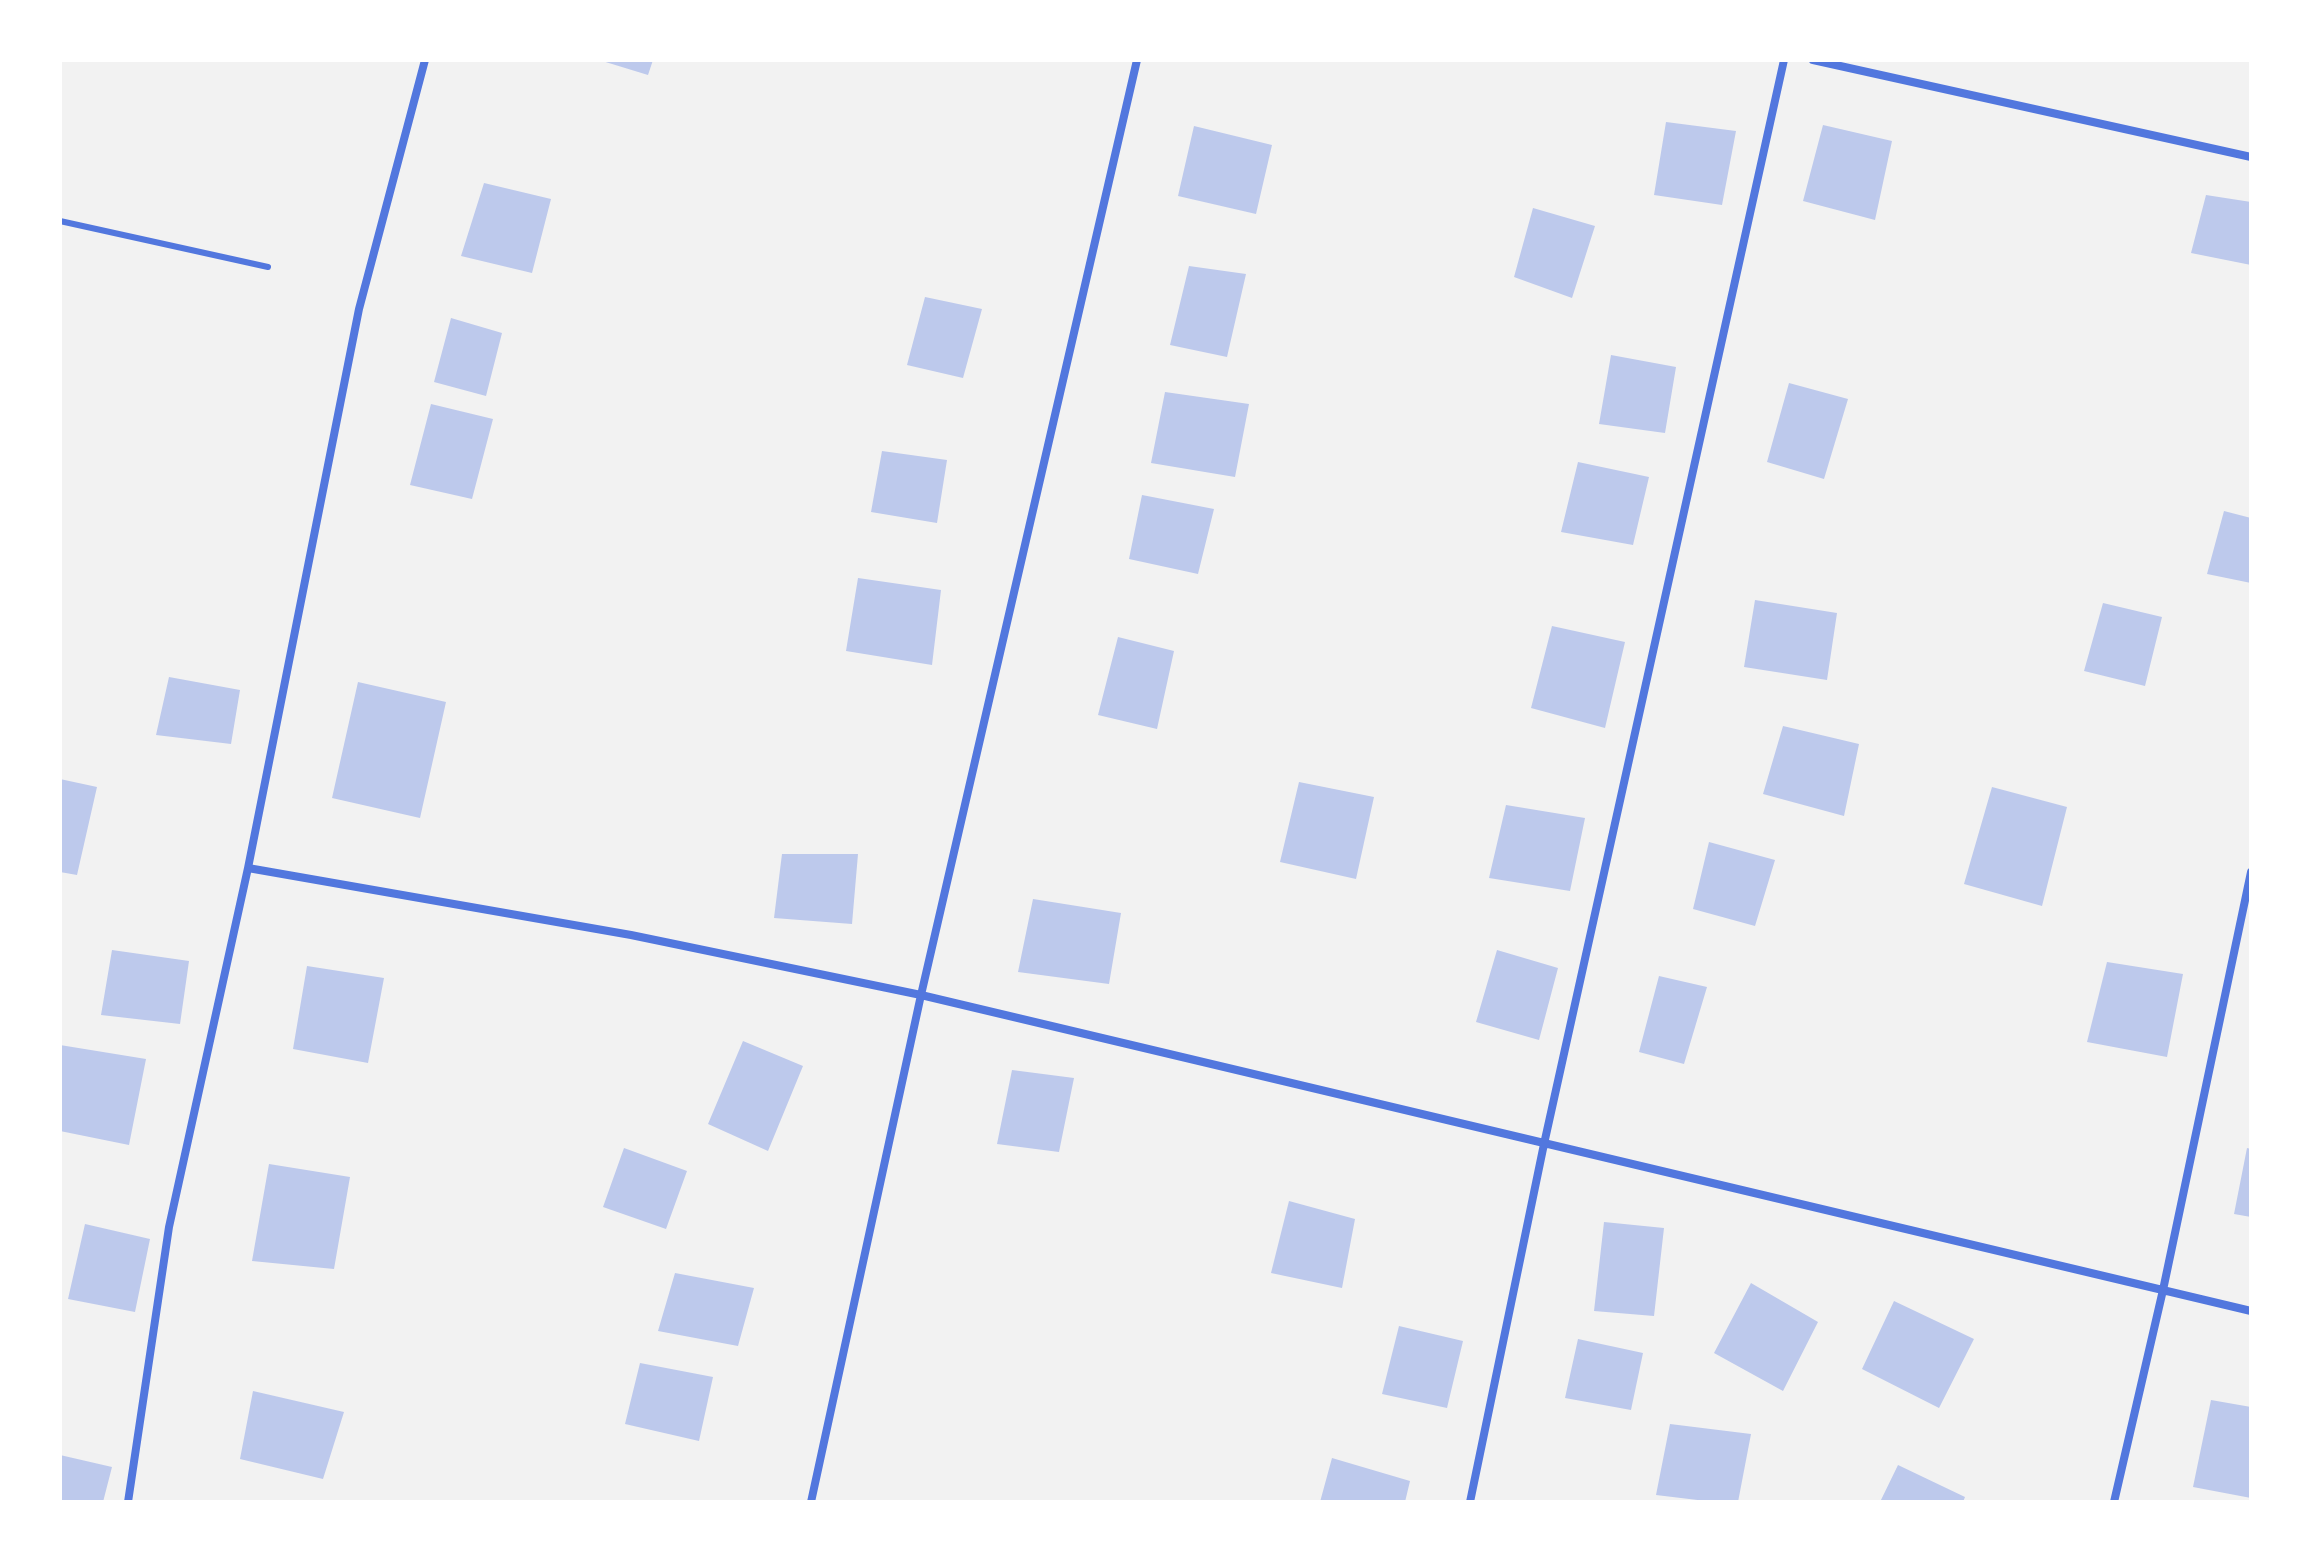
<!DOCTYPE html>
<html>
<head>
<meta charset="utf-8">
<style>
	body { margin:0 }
	#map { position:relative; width:2311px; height:1562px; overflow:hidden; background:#f2f2f2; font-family:Raleway,sans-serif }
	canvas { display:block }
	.frame { position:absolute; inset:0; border:62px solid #fff; pointer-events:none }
</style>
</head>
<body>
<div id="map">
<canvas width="2311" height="1562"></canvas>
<div class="frame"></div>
</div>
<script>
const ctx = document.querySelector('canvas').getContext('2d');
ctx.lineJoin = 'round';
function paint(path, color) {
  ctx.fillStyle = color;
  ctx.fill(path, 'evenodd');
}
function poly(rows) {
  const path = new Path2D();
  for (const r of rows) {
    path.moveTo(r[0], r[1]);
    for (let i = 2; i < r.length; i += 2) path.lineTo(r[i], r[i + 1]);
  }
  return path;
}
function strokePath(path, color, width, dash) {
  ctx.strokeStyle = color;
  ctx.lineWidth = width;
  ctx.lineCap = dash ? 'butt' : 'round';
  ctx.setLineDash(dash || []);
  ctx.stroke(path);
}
const building = poly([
	[599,60,653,60,648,75],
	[1666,122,1736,131,1722,205,1654,195],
	[1823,125,1892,141,1875,220,1803,201],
	[1194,126,1272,145,1256,214,1178,196],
	[484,183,551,199,532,273,461,256],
	[2206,195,2251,202,2251,265,2191,253],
	[1533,208,1595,226,1572,298,1514,277],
	[1189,266,1246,274,1227,357,1170,345],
	[925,297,982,309,963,378,907,365],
	[451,318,502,333,486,396,434,382],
	[1611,355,1676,367,1665,433,1599,424],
	[1789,383,1848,399,1824,479,1767,462],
	[1165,392,1249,404,1235,477,1151,463],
	[431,404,493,419,472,499,410,485],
	[882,451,947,460,937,523,871,512],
	[1578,462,1649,477,1633,545,1561,532],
	[1142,495,1214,509,1198,574,1129,559],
	[2224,511,2251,518,2251,583,2207,574],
	[858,578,941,590,932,665,846,651],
	[1755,600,1837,613,1827,680,1744,667],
	[2103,603,2162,617,2145,686,2084,671],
	[1552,626,1625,642,1605,728,1531,708],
	[1118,637,1174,651,1157,729,1098,715],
	[169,677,240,690,231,744,156,735],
	[358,682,446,702,420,818,332,798],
	[1783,726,1859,744,1844,816,1763,794],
	[60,779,97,787,77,875,60,872],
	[1299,782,1374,797,1356,879,1280,862],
	[1992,787,2067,807,2042,906,1964,884],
	[1506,805,1585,818,1570,891,1489,878],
	[1709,842,1775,860,1755,926,1693,909],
	[782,854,858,854,852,924,774,918],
	[1033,899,1121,913,1109,984,1018,972],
	[112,950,189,961,180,1024,101,1015],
	[1497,950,1558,968,1539,1040,1476,1022],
	[2107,962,2183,974,2167,1057,2087,1042],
	[307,966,384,978,368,1063,293,1049],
	[1659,976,1707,987,1684,1064,1639,1052],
	[743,1041,803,1066,768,1151,708,1124],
	[60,1045,146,1059,129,1145,60,1131],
	[1012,1070,1074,1078,1059,1152,997,1144],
	[624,1148,687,1171,666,1229,603,1207],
	[2247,1148,2251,1149,2251,1217,2234,1214],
	[269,1164,350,1177,334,1269,252,1261],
	[1289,1201,1355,1219,1342,1288,1271,1273],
	[1604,1222,1664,1228,1654,1316,1594,1311],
	[85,1224,150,1239,135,1312,68,1299],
	[675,1273,754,1288,738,1346,658,1331],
	[1751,1283,1818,1322,1783,1391,1714,1353],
	[1894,1301,1974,1339,1939,1408,1862,1369],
	[1399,1326,1463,1341,1447,1408,1382,1394],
	[1578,1339,1643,1353,1631,1410,1565,1398],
	[640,1363,713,1377,699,1441,625,1424],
	[253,1391,344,1412,323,1479,240,1459],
	[2211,1400,2251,1407,2251,1498,2193,1487],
	[1670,1424,1751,1434,1738,1502,1714,1502,1656,1495],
	[60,1455,112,1467,103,1502,60,1502],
	[1332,1458,1410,1481,1405,1502,1320,1502],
	[1898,1465,1965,1497,1963,1502,1880,1502]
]);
const service = poly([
	[60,221,268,267]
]);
const minor = poly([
	[1813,60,2251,157],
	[248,868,631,935,921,995,2251,1311],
	[128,1502,169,1227,248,868,359,309,425,60],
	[811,1502,921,995,1137,60],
	[1470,1502,1544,1144,1784,60],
	[2114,1502,2163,1290,2251,872]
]);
paint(building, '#bdc9ec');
strokePath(service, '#5277de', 6);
strokePath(minor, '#5277de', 8);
</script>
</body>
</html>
